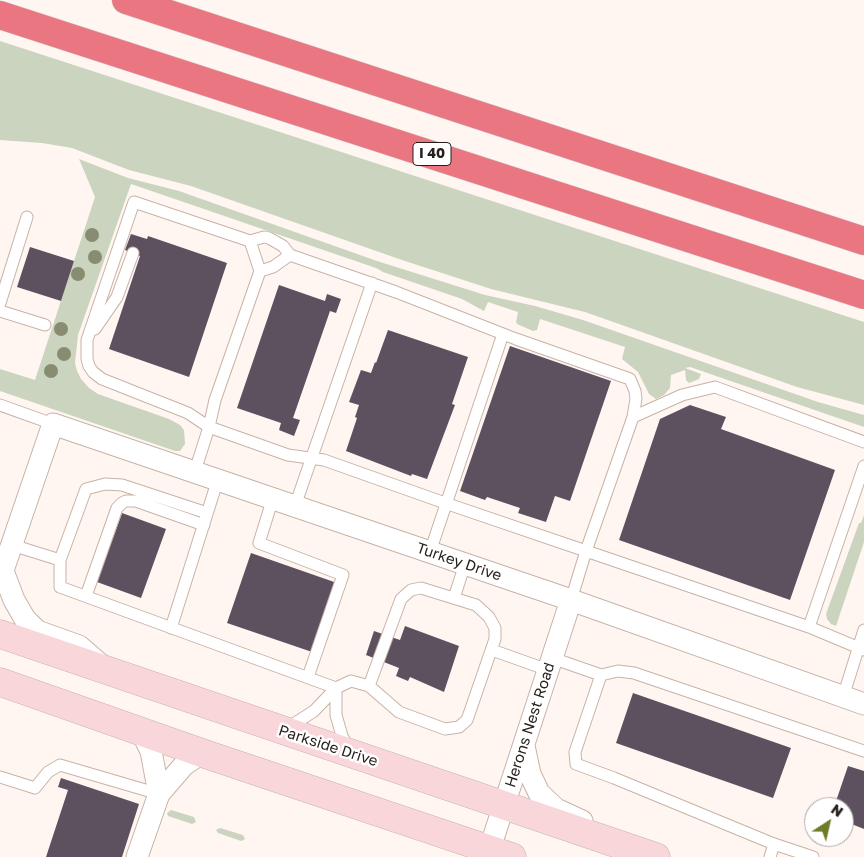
<!DOCTYPE html>
<html>
<head>
<meta charset="utf-8">
<style>
	body { margin:0 }
	#map { position:relative; width:864px; height:857px; overflow:hidden; background:#fff6f2; font-family:"Golos Text",sans-serif }
	canvas { display:block }
	.north { position:absolute; left:804px; top:797px; width:50px; height:50px; box-sizing:border-box; background:#fff; border:1px solid #a8a5a4; border-radius:50%; rotate:35deg; font-size:14px; font-weight:700; line-height:20px; text-align:center; color:#261f1b }
	.north::after { content:''; display:block; margin:auto; width:18px; height:22px; background:#707b28; clip-path:polygon(50% 0,100% 100%,50% 72%,0 100%) }
</style>
</head>
<body>
<div id="map">
<canvas width="864" height="857"></canvas>
<div class="north">N</div>
</div>
<script>
const ctx = document.querySelector('canvas').getContext('2d');
ctx.lineJoin = 'round';
function paint(path, color) {
  ctx.fillStyle = color;
  ctx.fill(path, 'evenodd');
}
function poly(rows) {
  const path = new Path2D();
  for (const r of rows) {
    path.moveTo(r[0], r[1]);
    for (let i = 2; i < r.length; i += 2) path.lineTo(r[i], r[i + 1]);
  }
  return path;
}
function strokePath(path, color, width, dash) {
  ctx.strokeStyle = color;
  ctx.lineWidth = width;
  ctx.lineCap = dash ? 'butt' : 'round';
  ctx.setLineDash(dash || []);
  ctx.stroke(path);
}
function label(font, color, halo, rows, align = 'center') {
  ctx.font = font + ' "Golos Text",sans-serif';
  ctx.lineWidth = 5;
  ctx.setLineDash([]);
  ctx.textBaseline = 'middle';
  ctx.strokeStyle = halo;
  ctx.fillStyle = color;
  for (const [text, x, y, turn = 0] of rows) {
    ctx.save();
    ctx.translate(x, y);
    ctx.rotate((+turn || 0) * Math.PI / 180);
    ctx.textAlign = isNaN(turn) ? turn : align;
    if (halo) ctx.strokeText(text, 0, 0);
    ctx.fillText(text, 0, 0);
    ctx.restore();
  }
}
const green = poly([
	[0,41,864,322,864,405,797,387,585,312,491,289,399,259,191,186,129,170,72,148,42,143,0,140],
	[79,159,128,178,179,191,377,261,485,295,535,306,583,320,818,402,864,415,864,427,690,367,685,368,701,374,699,379,689,383,686,380,685,370,671,375,670,388,664,395,656,399,649,394,638,372,622,359,625,347,540,319,537,330,533,331,517,324,516,322,518,312,488,302,484,311,462,299,383,272,376,268,131,184,78,335,75,363,77,371,81,379,89,388,98,394,169,419,180,425,184,430,185,444,180,451,175,451,0,391,0,369,35,380,95,197],
	[864,515,864,542,836,626,831,624,827,619,826,614,859,523,861,523],
	[171,810,194,817,196,822,192,824,168,816,167,813],
	[220,828,243,835,245,839,241,841,218,833,216,830]
]);
const building = poly([
	[131,234,147,239,148,236,227,263,189,377,109,349,140,256,125,250],
	[30,247,74,261,61,301,17,287],
	[279,285,325,301,327,294,341,299,336,313,330,311,293,418,300,420,294,436,279,430,281,423,237,408],
	[388,330,468,357,452,404,455,405,427,479,412,474,411,476,346,451,357,418,355,417,359,405,349,402,361,370,371,373,375,362,376,363],
	[510,346,611,381,570,501,555,496,546,522,518,513,520,508,487,497,485,500,460,491],
	[690,405,726,417,721,429,835,470,790,600,619,540,660,419],
	[122,513,166,529,141,598,97,582],
	[251,553,337,583,315,653,227,623],
	[405,626,459,646,444,692,410,677,408,681,396,676,399,668,366,655,374,631,400,640],
	[633,693,791,748,773,798,616,743],
	[848,766,864,771,864,829,844,821,844,807,834,807],
	[61,778,139,804,122,857,46,857,68,790,58,787]
]);
const lane = poly([
	[260,271,273,267,290,255],
	[0,303,27,217],
	[0,311,45,325],
	[95,329,117,297,133,253],
	[0,405,53,424],
	[633,417,682,395,715,387,864,442],
	[195,471,209,427,215,400,260,271,250,241],
	[273,498,259,543,343,575,308,677],
	[295,506,372,283],
	[207,513,122,485,105,484,86,489,60,560,60,587,336,688],
	[12,545,60,560],
	[430,552,503,334],
	[86,596,117,508,122,503,126,501,136,501,204,525],
	[454,598,465,564],
	[571,600,586,551,633,417,636,399,635,391,630,379,516,339,396,292,290,255,283,246,269,238,264,237,250,241,134,202,87,340,87,359,89,366,93,372,102,379,188,413,209,427,288,455,324,460,445,503,586,551,809,627,864,650],
	[809,627,864,466],
	[171,628,218,479],
	[492,650,548,670],
	[552,658,601,675,575,752,576,764,614,778,774,844,813,857],
	[601,675,618,671,634,673,864,751],
	[336,688,336,715,342,736,349,750],
	[843,697,864,630],
	[286,729,314,711,336,688,351,681,369,686,399,712,445,729,459,727,467,720,495,639,495,628,489,617,476,605,421,588,411,590,401,599,369,686],
	[0,777,35,788,48,772,60,765,159,794],
	[770,857,774,844]
]);
const street = poly([
	[3,571,14,600,25,619,37,631,79,646,102,666],
	[0,579,53,424,571,600,864,704],
	[141,731,151,751,159,794],
	[524,746,530,774,539,793,556,809,582,821],
	[137,857,159,794,184,765,202,753],
	[487,857,571,600]
]);
const secondary = poly([
	[0,634,656,857],
	[0,682,202,753,512,857]
]);
const highway = poly([
	[126,0,864,241],
	[0,15,864,295]
]);
const trees = [
	[92,235],
	[95,257],
	[78,274],
	[61,329],
	[64,354],
	[51,371]
];
const shields = [
	[432,154,38]
];
const shieldNames = [
	["I 40",432,154]
];
const streetNames = [
	["Turkey Drive",459,562,19],
	["Herons Nest Road",530,725,-72],
	["Parkside Drive",328,746,18]
];
paint(green, '#cbd4be');
paint(building, '#5d5160');
strokePath(lane, '#c7b3a7', 13);
strokePath(street, '#c7b3a7', 23);
strokePath(secondary, '#c7b3a7', 29);
strokePath(highway, '#d4d2d1', 29);
strokePath(lane, '#fff', 11);
strokePath(street, '#fff', 21);
strokePath(secondary, '#f9d6da', 28);
strokePath(highway, '#ea7682', 28);
ctx.fillStyle = '#888c70';
for (const [x, y] of trees) {
  ctx.beginPath();
  ctx.arc(x, y, 7, 0, 2 * Math.PI);
  ctx.fill();
}
for (const [x, y, w] of shields) {
  const box = new Path2D();
  box.roundRect(x - w / 2, y - 11.5, w, 23, 4);
  ctx.fillStyle = '#fff';
  ctx.fill(box);
  strokePath(box, '#261f1b', 1);
}
label('bold 14px', '#261f1b', null, shieldNames);
label('15px', '#261f1b', '#fff', streetNames);
</script>
</body>
</html>
